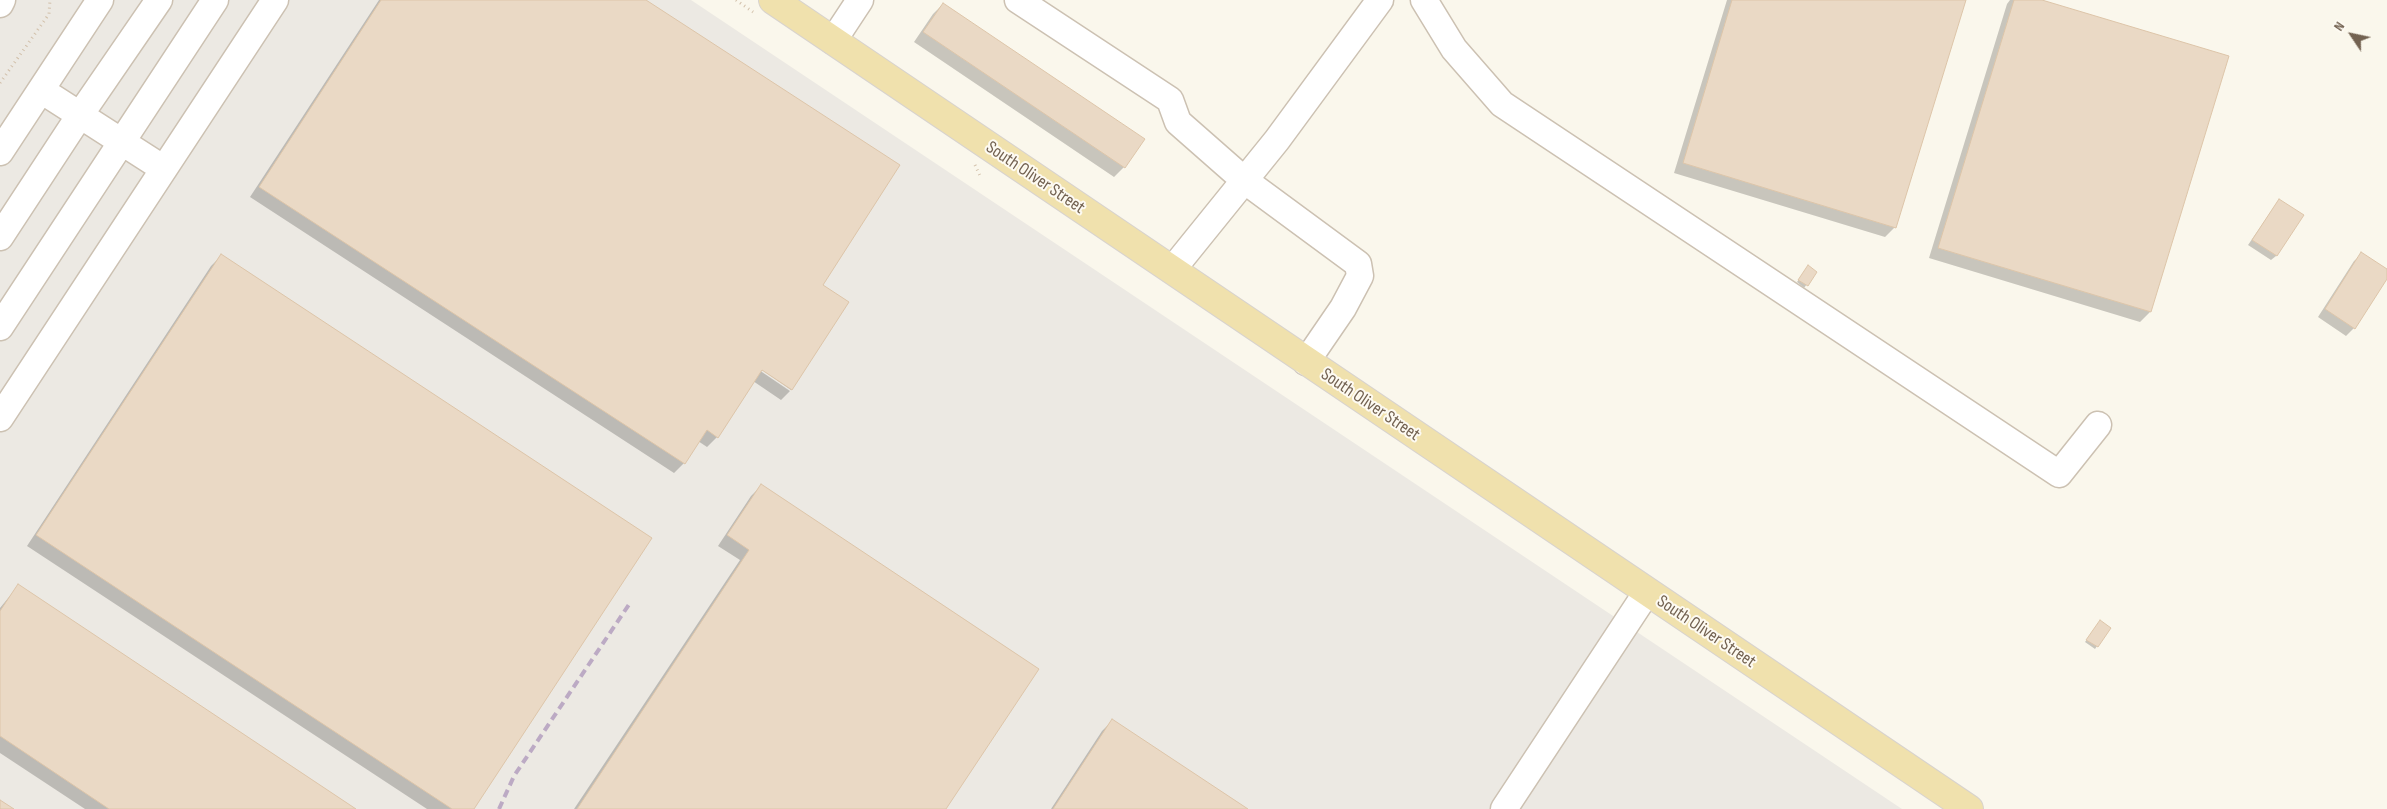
<!DOCTYPE html>
<html>
<head>
<meta charset="utf-8">
<style>
	body { margin:0 }
	#map { position:relative; width:2387px; height:809px; overflow:hidden; background:#faf7ec; font-family:"Sofia Sans Condensed",sans-serif }
	canvas { display:block }
	.north { position:absolute; left:2327px; top:10px; width:50px; height:50px; -webkit-text-stroke:4px #fdfaf2; paint-order:stroke; rotate:304deg; font-size:14px; font-weight:700; line-height:20px; text-align:center; color:#736251 }
	.north::after { content:''; display:block; margin:auto; width:18px; height:22px; background:#736251; clip-path:polygon(50% 0,100% 100%,50% 72%,0 100%) }
</style>
</head>
<body>
<div id="map">
<canvas width="2387" height="809"></canvas>
<div class="north">N</div>
</div>
<script>
const ctx = document.querySelector('canvas').getContext('2d');
ctx.lineJoin = 'round';
function paint(path, color) {
  ctx.fillStyle = color;
  ctx.fill(path, 'evenodd');
}
function poly(rows) {
  const path = new Path2D();
  for (const r of rows) {
    path.moveTo(r[0], r[1]);
    for (let i = 2; i < r.length; i += 2) path.lineTo(r[i], r[i + 1]);
  }
  return path;
}
function strokePath(path, color, width, dash) {
  ctx.strokeStyle = color;
  ctx.lineWidth = width;
  ctx.lineCap = dash ? 'butt' : 'round';
  ctx.setLineDash(dash || []);
  ctx.stroke(path);
}
function label(font, color, halo, rows, align = 'center') {
  ctx.font = font + ' "Sofia Sans Condensed",sans-serif';
  ctx.lineWidth = 4;
  ctx.setLineDash([]);
  ctx.textBaseline = 'middle';
  ctx.strokeStyle = halo;
  ctx.fillStyle = color;
  for (const [text, x, y, turn = 0] of rows) {
    ctx.save();
    ctx.translate(x, y);
    ctx.rotate((+turn || 0) * Math.PI / 180);
    ctx.textAlign = isNaN(turn) ? turn : align;
    if (halo) ctx.strokeText(text, 0, 0);
    ctx.fillText(text, 0, 0);
    ctx.restore();
  }
}
const industrial = poly([
	[0,0,691,0,1902,809,0,809]
]);
const shadow = poly([
	[379,0,644,0,821,285,791,390,757,366,756,368,790,391,781,400,753,381,717,437,707,447,698,441,684,463,674,473,250,197],
	[1727,0,1964,0,1895,227,1885,237,1674,173],
	[2010,0,2038,0,2150,312,2140,322,1929,258,2007,4],
	[943,4,1124,167,1114,177,914,42,933,14],
	[2279,200,2276,256,2271,260,2248,245],
	[2362,254,2387,270,2387,277,2354,328,2346,336,2318,317,2354,261],
	[221,256,472,809,427,809,27,546,211,266],
	[1806,269,1816,272,1804,288,1797,282],
	[761,486,945,809,574,809,740,560,718,546,751,496],
	[18,586,354,809,85,809,0,753,0,608],
	[2098,624,2109,628,2095,649,2085,642],
	[1112,721,1246,809,1051,809,1102,731]
]);
const building = poly([
	[381,0,646,0,900,165,823,285,849,302,792,390,762,370,718,438,707,430,685,464,259,187,381,0],
	[1732,0,1966,0,1896,228,1683,163,1732,0],
	[2014,0,2042,0,2229,56,2151,312,1938,248,2014,0],
	[943,3,1145,139,1125,168,923,32,943,3],
	[2279,199,2304,215,2277,256,2252,240,2279,199],
	[2361,252,2387,269,2387,279,2355,329,2325,309,2361,252],
	[221,254,652,538,474,809,452,809,36,535,221,254],
	[1808,265,1817,272,1808,286,1798,280,1808,265],
	[761,484,1039,669,946,809,577,809,749,550,727,535,761,484],
	[18,584,356,809,109,809,0,736,0,611,18,584],
	[2100,620,2111,628,2098,647,2086,640,2100,620],
	[1112,719,1248,809,1053,809,1112,719],
	[0,800,14,809,0,809,0,800]
]);
const path = poly([
	[736,0,753,12],
	[0,83,49,14,50,0],
	[975,165,981,178]
]);
const minor = poly([
	[1018,0,1170,100,1178,122,1244,180,1358,264,1360,276,1343,308,1306,362],
	[1424,0,1454,49,1502,104,2059,474,2098,425],
	[0,4,2,0],
	[833,41,860,0],
	[41,90,164,169],
	[0,152,100,0],
	[0,237,80,115,159,0],
	[1172,270,1277,140,1380,0],
	[0,327,215,0],
	[0,418,275,0],
	[1504,809,1647,592]
]);
const major = poly([
	[773,0,1969,809]
]);
const rail = poly([
	[499,809,514,776,630,603]
]);
const streetNames = [
	["South Oliver Street",1035,178,34],
	["South Oliver Street",1370,405,34],
	["South Oliver Street",1706,632,34]
];
paint(industrial, '#ece9e3');
paint(shadow, '#0003');
paint(building, '#ead9c5');
strokePath(building, '#ddc5a9', 1);
strokePath(minor, '#ccc1b2', 29);
strokePath(major, '#d8d3ce', 30);
strokePath(path, '#d1bfa9', 3, [1, 4]);
strokePath(minor, '#fff', 26);
strokePath(major, '#f0e1ad', 28);
strokePath(rail, '#bcaac4', 4, [8, 5]);
label('18px', '#736251', '#fdfaf2', streetNames);
</script>
</body>
</html>
